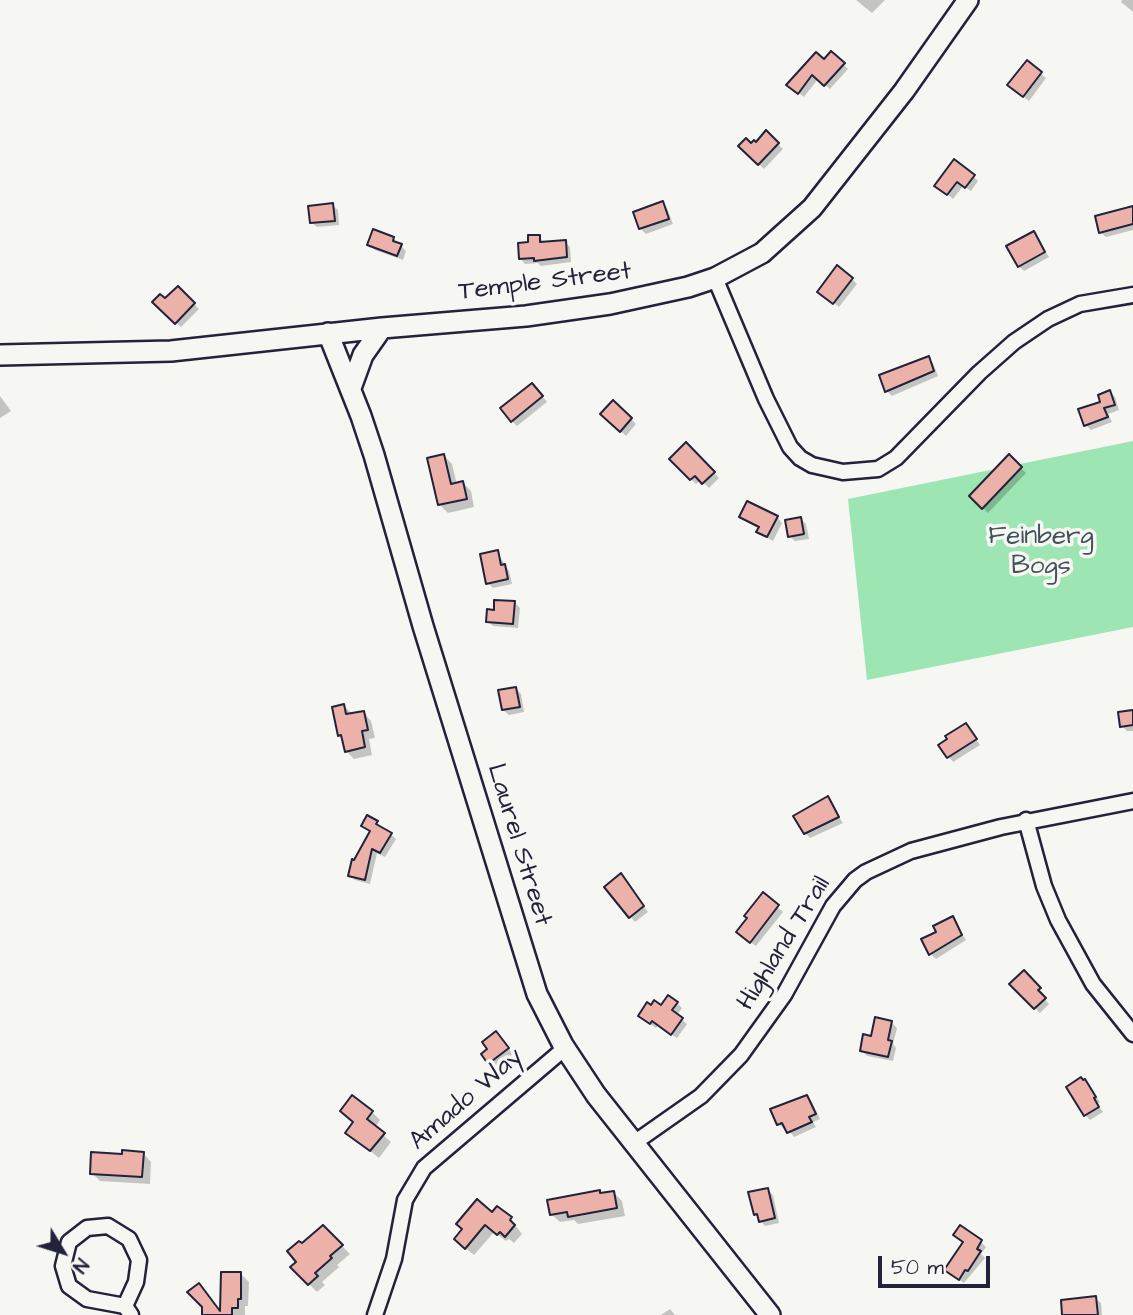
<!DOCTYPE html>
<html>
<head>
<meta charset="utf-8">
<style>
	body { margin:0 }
	#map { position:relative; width:1133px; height:1315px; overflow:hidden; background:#f6f6f2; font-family:"Architects Daughter",sans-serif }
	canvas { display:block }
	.north { position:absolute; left:28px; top:1217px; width:70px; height:70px; -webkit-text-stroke:5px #f6f6f2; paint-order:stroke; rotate:128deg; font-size:19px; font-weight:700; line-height:28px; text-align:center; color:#22223b }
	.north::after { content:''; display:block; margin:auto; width:24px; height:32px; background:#22223b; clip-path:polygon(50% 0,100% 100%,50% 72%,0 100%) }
	.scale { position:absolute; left:878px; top:1256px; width:112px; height:32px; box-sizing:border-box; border:4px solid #22223b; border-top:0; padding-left:9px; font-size:21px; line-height:24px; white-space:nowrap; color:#22223b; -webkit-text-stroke:5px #f6f6f2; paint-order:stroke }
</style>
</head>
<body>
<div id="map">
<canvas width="1133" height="1315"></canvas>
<div class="north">N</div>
<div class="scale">50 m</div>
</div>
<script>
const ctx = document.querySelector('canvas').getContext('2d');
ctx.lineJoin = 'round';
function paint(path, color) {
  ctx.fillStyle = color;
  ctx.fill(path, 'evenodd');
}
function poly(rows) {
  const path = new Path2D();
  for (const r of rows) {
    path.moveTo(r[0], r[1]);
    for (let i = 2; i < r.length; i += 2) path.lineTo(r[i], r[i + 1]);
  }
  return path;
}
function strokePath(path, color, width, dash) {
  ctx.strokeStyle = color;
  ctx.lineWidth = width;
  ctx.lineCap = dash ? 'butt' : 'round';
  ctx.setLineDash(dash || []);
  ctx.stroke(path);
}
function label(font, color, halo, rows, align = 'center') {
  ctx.font = font + ' "Architects Daughter",sans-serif';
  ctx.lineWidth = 7;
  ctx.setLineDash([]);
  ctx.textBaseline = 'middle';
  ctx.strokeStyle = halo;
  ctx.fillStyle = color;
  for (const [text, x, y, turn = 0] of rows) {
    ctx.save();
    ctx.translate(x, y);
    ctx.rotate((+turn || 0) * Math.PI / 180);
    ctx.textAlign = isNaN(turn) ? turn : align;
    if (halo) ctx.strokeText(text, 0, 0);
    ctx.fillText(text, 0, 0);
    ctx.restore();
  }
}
const green = poly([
	[1133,441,1133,627,867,680,848,499]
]);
const shadow = poly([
	[856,0,885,0,872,13],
	[1122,0,1133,0,1133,12,1121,2],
	[831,53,848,69,830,89,818,79,804,97,793,89],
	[1040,73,1046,78,1029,101,1015,90],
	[766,133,783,149,764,169,740,146,756,144],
	[973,176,978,181,971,191,963,186,953,199,937,185],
	[662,203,667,208,673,224,646,234,641,229,635,213],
	[332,205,338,210,339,225,317,227,311,222],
	[1133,208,1133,230,1106,237,1100,232],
	[1034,233,1049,257,1024,271,1019,266],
	[539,236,544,243,565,242,570,247,571,262,541,266,538,263,525,264,520,258,530,244],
	[393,238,406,251,403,260,375,250,369,245],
	[852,279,857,284,839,307,825,296],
	[178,288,199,309,181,327,154,302,165,301],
	[928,358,933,363,938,376,892,396,887,391],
	[537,390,547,402,517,426,512,421],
	[1110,392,1115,397,1119,410,1108,414,1112,422,1091,430,1086,425],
	[0,396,11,411,0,418],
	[608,419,631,419,636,424,626,436],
	[686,444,719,478,709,488,701,480,696,484,671,459],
	[444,456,452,464,457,485,463,483,471,491,474,507,448,513,440,505,429,459],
	[1009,457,1026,473,988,513,971,496],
	[742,517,777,517,782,523,773,541,764,536,758,531,760,528],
	[801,519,806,524,809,539,795,541,789,536],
	[497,552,509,571,512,584,493,588,488,583],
	[515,603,520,608,518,628,493,626,488,621,495,612],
	[516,689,521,694,524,712,509,715,503,710],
	[344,706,353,715,363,712,371,721,375,738,369,739,372,755,354,759,346,751,344,739,340,735],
	[1133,709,1133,731,1127,731,1122,726,1124,710],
	[970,730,980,745,953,762,941,746],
	[827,799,843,823,810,838,805,833],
	[377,823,396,839,385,857,377,853,370,884,355,880,350,875,372,832,363,825],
	[626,881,648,912,635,922,606,887],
	[763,895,783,912,756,946,743,937],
	[952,918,966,940,936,959,931,954,938,933],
	[1024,973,1044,994,1042,996,1049,1004,1040,1013,1012,985],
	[677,1003,682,1008,677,1015,687,1024,677,1038,658,1025,656,1028,645,1020,661,1008],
	[892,1023,897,1028,893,1044,896,1048,893,1061,867,1056,862,1051,873,1038],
	[501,1039,513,1054,495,1067,490,1062],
	[1085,1081,1100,1102,1097,1104,1103,1112,1090,1120,1085,1115],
	[807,1097,812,1102,820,1119,813,1122,816,1127,794,1137,787,1128,784,1129,779,1124],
	[372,1112,380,1120,375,1128,391,1142,379,1158,347,1132],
	[143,1153,151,1162,150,1184,100,1181,92,1173,124,1156],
	[768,1190,773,1195,779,1223,765,1226,755,1214],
	[599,1192,602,1195,614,1193,622,1201,625,1216,578,1224,574,1220,560,1222,551,1214],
	[493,1214,510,1219,522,1234,514,1243,509,1239,506,1241,494,1232,474,1255,464,1247],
	[323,1227,350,1254,337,1265,339,1267,322,1282,325,1285,317,1292,292,1267,298,1262,302,1245],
	[981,1242,986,1247,981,1254,985,1258,964,1283,952,1275],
	[241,1274,249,1282,248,1306,245,1306,245,1315,203,1315,199,1285,222,1313],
	[1095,1298,1101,1303,1102,1315,1064,1315],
	[670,1309,675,1315,661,1315]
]);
const building = poly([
	[831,51,845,63,824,86,812,75,798,94,786,85,816,52,824,59,831,51],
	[1027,60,1042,72,1023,97,1007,85,1027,60],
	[766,130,779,143,758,165,738,146,746,138,751,143,754,140,756,142,766,130],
	[954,159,975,175,965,188,957,182,947,195,934,186,954,159],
	[663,201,669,219,639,229,633,212,663,201],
	[333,203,335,221,310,223,308,206,333,203],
	[1133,206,1133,224,1099,233,1095,216,1133,206],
	[373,229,394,237,393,241,402,244,397,256,367,245,373,229],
	[1034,231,1045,252,1018,267,1006,246,1034,231],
	[528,235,540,235,540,242,566,240,567,257,534,261,534,258,519,259,518,243,528,242,528,235],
	[837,265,853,278,833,304,817,292,837,265],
	[178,286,195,303,175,324,152,302,160,294,165,298,178,286],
	[929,356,934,371,885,392,879,375,929,356],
	[532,383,543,396,511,422,500,408,532,383],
	[1110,390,1115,405,1104,408,1108,417,1084,426,1078,409,1100,402,1098,395,1110,390],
	[613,400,632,418,620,432,600,414,613,400],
	[686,442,715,472,702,484,695,476,690,480,669,459,686,442],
	[444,454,451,484,463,481,467,499,438,505,427,458,444,454],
	[1009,454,1022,467,982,509,969,496,1009,454],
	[747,501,778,516,767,537,756,532,759,527,739,517,747,501],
	[801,517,804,534,788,537,785,520,801,517],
	[498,550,501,565,505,564,508,579,486,584,480,554,498,550],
	[494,600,515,601,513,624,486,622,487,609,494,610,494,600],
	[516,687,520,707,502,710,498,690,516,687],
	[344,704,346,714,364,711,368,730,362,731,365,747,345,752,341,735,338,736,332,707,344,704],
	[1133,710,1133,725,1120,727,1118,712,1133,710],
	[966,723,977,739,947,758,938,745,947,739,945,736,966,723],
	[828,796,839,817,804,834,793,816,828,796],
	[367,815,378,821,376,824,392,833,380,853,372,849,365,880,348,876,352,859,354,860,370,831,361,826,367,815],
	[621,873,644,906,629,918,604,887,621,873],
	[763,892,779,905,750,943,736,932,747,918,744,916,763,892],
	[953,916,962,935,929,955,921,939,936,932,933,926,953,916],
	[1024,970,1041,988,1038,990,1046,998,1034,1009,1009,984,1024,970],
	[668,995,678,1002,672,1010,683,1018,671,1035,652,1021,650,1024,638,1016,647,1002,651,1005,654,1000,661,1005,668,995],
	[875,1017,892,1021,888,1040,892,1041,888,1057,860,1051,863,1034,871,1036,875,1017],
	[496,1031,509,1048,488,1064,481,1054,487,1049,482,1042,496,1031],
	[1081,1077,1083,1080,1085,1079,1096,1097,1094,1098,1099,1107,1084,1116,1066,1087,1081,1077],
	[352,1095,373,1111,367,1119,385,1133,370,1151,345,1133,353,1122,340,1111,352,1095],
	[807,1095,816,1114,809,1117,812,1122,787,1133,782,1123,777,1125,770,1109,807,1095],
	[122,1150,144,1152,142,1177,90,1174,91,1152,122,1154,122,1150],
	[768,1188,775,1218,759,1222,757,1214,754,1215,748,1192,768,1188],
	[600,1190,600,1193,614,1191,617,1208,568,1217,567,1212,550,1215,547,1200,600,1190],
	[477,1199,492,1212,497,1206,512,1217,510,1220,515,1225,505,1237,500,1232,497,1235,485,1225,465,1249,454,1239,462,1229,456,1224,477,1199],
	[323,1225,343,1245,330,1256,332,1258,315,1273,318,1276,308,1285,290,1267,296,1262,287,1251,299,1241,302,1243,323,1225],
	[960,1225,982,1240,977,1249,981,1251,968,1271,965,1270,959,1280,944,1270,963,1242,953,1235,960,1225],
	[221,1272,241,1272,241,1299,238,1299,238,1308,232,1308,232,1315,202,1315,202,1307,187,1292,199,1283,220,1311,221,1272],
	[1096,1296,1098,1315,1062,1315,1061,1300,1096,1296]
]);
const minor = poly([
	[715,278,766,399,790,447,800,458,812,465,843,472,878,469,896,458,979,373,1014,342,1048,319,1080,304,1133,295],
	[1026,820,1044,886,1058,920,1093,984,1133,1034],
	[634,1143,701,1096,741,1055,784,995,833,906,855,880,866,872,911,851,1001,827,1133,801],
	[125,1306,136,1282,139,1260,129,1239,108,1226,87,1228,69,1242,63,1266,69,1286,87,1299,125,1306,131,1315],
	[375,1315,394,1259,405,1200,424,1168,565,1048]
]);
const secondary = poly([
	[328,333,361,416,374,455,423,626,537,994,563,1045,596,1095,770,1315],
	[0,355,171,351,382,328,526,316,610,304,688,287,715,278,762,253,812,208,904,91,968,0],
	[351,388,363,355,382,328]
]);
const streetNames = [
	["Temple Street",545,283,-7],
	["Laurel Street",518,845,73],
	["Highland Trail",785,944,-58],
	["Amado Way",467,1100,-41]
];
const parkNames = [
	["Feinberg",1041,538],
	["Bogs",1041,568]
];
paint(green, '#9de6b4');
paint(shadow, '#0003');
paint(building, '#ecb1a9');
strokePath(building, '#22223b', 2);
strokePath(minor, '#22223b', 19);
strokePath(secondary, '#22223b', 24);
strokePath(minor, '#f6f6f2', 14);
strokePath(secondary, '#f6f6f2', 19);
label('26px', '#22223b', '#f6f6f2', streetNames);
label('26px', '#415359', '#f6f6f2', parkNames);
</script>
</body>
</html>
